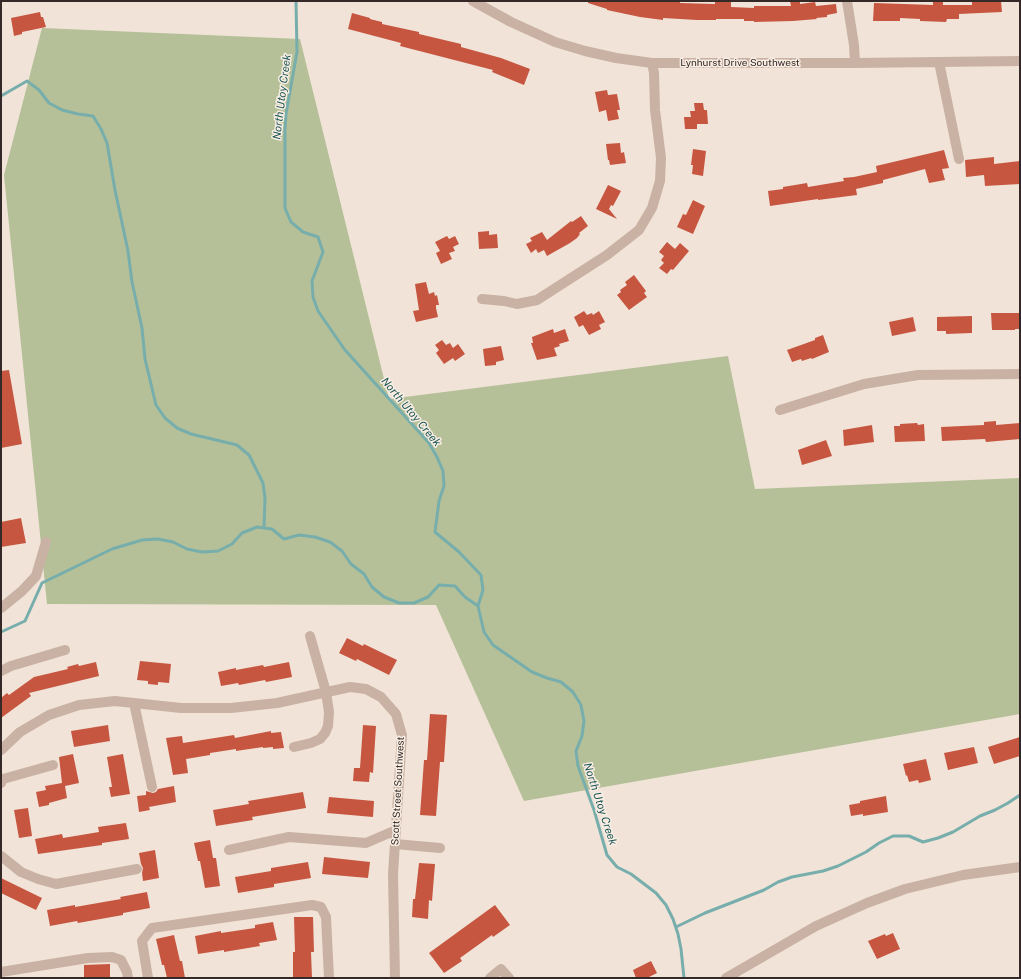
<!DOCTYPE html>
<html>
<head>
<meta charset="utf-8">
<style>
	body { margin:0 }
	#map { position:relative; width:1021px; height:979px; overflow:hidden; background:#f1e3d8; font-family:"Public Sans",sans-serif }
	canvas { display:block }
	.frame { position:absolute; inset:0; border:2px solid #342926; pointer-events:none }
</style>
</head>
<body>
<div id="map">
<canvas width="1021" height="979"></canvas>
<div class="frame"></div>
</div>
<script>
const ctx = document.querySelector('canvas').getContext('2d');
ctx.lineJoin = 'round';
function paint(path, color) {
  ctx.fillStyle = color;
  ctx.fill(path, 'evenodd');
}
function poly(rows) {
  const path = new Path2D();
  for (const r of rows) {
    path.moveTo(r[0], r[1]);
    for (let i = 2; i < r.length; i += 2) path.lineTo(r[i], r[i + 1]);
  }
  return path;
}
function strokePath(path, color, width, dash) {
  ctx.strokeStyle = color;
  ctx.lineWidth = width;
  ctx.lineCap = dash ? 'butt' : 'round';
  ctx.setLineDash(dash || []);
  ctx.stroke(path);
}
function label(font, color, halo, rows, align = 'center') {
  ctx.font = font + ' "Public Sans",sans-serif';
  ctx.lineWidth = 3;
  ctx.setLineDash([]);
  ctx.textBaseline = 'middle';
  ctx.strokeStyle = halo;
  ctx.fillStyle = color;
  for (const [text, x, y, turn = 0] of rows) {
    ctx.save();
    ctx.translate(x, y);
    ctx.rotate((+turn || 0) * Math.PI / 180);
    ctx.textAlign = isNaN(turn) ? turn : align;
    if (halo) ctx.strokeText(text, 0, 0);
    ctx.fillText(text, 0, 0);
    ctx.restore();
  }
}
const green = poly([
	[42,28,300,39,389,399,728,356,755,489,1020,478,1020,714,524,801,436,605,47,604,4,175]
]);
const stream = poly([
	[296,1,297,52,286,114,285,129,285,208,291,222,303,232,318,237,323,252,312,281,313,297,318,311,345,350,429,443,437,457,443,471,444,486,439,501,435,532,459,552,481,575,483,590,478,606,484,632,493,645,532,672,547,678,561,682,573,692,581,705,584,721,582,736,576,751,578,766,594,810,607,855,617,867,631,874,656,893,666,905,673,919,678,934,681,949,684,978],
	[1,96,27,81,39,90,49,103,62,110,78,114,93,116,101,129,107,143,115,190,128,251,132,282,142,328,145,359,156,405,165,418,177,428,191,434,237,445,249,455,263,483,265,498,264,528],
	[1,632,25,621,42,583,112,549,142,540,158,539,173,542,187,549,202,552,218,551,232,544,242,533,257,527,272,529,284,539,299,535,315,537,330,542,342,551,351,564,364,574,372,587,384,597,399,603,414,603,428,597,439,585,455,586,465,597,478,606],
	[676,927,705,913,764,890,778,882,792,877,823,871,838,866,866,852,879,843,893,836,909,836,923,842,938,838,953,832,980,816,995,810,1008,803,1020,795]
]);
const building = poly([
	[588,1,644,1,660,2,660,1,680,1,680,3,715,4,715,2,731,2,731,7,754,8,754,6,791,6,790,1,800,1,800,4,815,2,816,6,836,4,837,13,827,15,827,17,816,18,817,19,793,21,754,22,754,21,744,21,744,19,716,19,716,20,697,20,663,18,663,20,640,17,607,10,607,9,588,3],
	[933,1,943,1,943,5,972,5,972,1,1001,1,1002,12,959,14,959,19,947,19,946,22,920,21,920,19,900,18,900,21,873,21,874,3,933,5],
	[40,12,41,17,43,17,46,27,22,32,22,34,14,36,11,18],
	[352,13,370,18,370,19,382,22,382,24,419,32,419,34,461,44,461,47,501,58,530,69,524,85,492,72,493,70,400,46,401,43,348,29],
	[607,90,608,95,617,94,620,110,617,110,619,119,608,121,606,110,599,112,595,92],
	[694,103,703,103,704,110,707,110,708,124,697,124,697,129,685,129,684,117,691,117,690,111,695,111],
	[620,143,621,153,624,152,626,163,610,165,609,160,608,160,606,144],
	[693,149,706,151,703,176,692,174,693,165,691,165],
	[944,150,949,168,942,169,945,180,929,183,925,169,883,180,883,183,856,189,857,195,818,200,818,199,770,206,768,191,783,189,783,187,807,183,808,187,844,181,843,178,854,177,877,172,876,166],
	[994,157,994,164,1020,161,1020,184,985,186,984,175,966,177,965,160],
	[608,185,621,191,613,206,611,205,609,209,617,219,596,209],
	[693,200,705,206,693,234,677,227,683,214,686,215],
	[581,216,588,226,579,233,580,234,577,238,570,243,547,256,544,250,538,253,536,249,531,253,526,244,532,241,530,238,542,232,547,240,571,221,572,222],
	[489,231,489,235,497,234,498,248,479,249,478,232],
	[447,236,449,239,455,236,459,244,453,247,455,251,449,253,452,259,441,264,436,253,440,251,435,242],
	[667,242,675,249,680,243,689,251,673,270,671,269,667,274,659,268,664,263,661,260,664,256,659,252],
	[634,275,646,291,644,293,647,297,629,310,617,295,621,292,620,290,627,285,625,282],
	[426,282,429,294,434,292,435,296,437,295,439,305,436,305,436,308,438,317,416,322,413,311,419,310,415,284],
	[584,311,587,315,592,313,593,315,599,311,605,322,599,325,601,329,589,335,583,325,579,327,574,317],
	[991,313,1020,313,1020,329,1015,329,1015,330,992,330],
	[972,316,972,333,946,334,946,331,937,331,937,317],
	[913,317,916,331,892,336,889,322],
	[553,329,554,333,565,329,569,341,559,344,560,346,554,348,557,356,537,360,531,343,533,343,532,337],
	[823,335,829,352,812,359,811,358,802,361,801,359,792,362,787,350,815,340,815,338],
	[442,340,446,345,450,343,453,348,458,344,465,354,455,361,453,358,444,364,436,353,439,350,435,345],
	[501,346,504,360,496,362,496,365,485,366,483,349],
	[9,370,22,444,1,448,1,371],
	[996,421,996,425,1020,423,1020,439,986,442,985,439,942,441,941,427,984,425,984,422],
	[917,423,918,425,924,424,925,441,895,442,894,426,900,426,900,424],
	[872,425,874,442,844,446,843,430],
	[826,440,832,456,802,465,798,450],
	[21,518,26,543,1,547,1,522],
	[347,638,363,646,364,644,397,660,389,675,357,659,356,661,339,653],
	[140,661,171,664,169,683,158,682,158,685,148,684,148,681,137,680],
	[96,662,99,676,29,693,31,696,1,718,1,698,7,693,9,695,34,677,68,669,67,667,78,664,79,666],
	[289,662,292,677,266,682,265,680,239,685,238,683,221,686,218,672,236,668,236,670,263,665,264,667],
	[430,714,447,715,444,762,440,762,436,816,420,815,424,760,427,760],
	[108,725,110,741,74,747,71,731],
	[363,725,376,726,373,773,370,772,369,782,353,781,354,768,360,768],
	[271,731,271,733,281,732,284,748,273,749,273,747,263,748,263,747,236,751,236,749,210,753,210,755,186,759,188,773,173,775,166,738,182,736,183,743,234,735,235,738],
	[1020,737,1020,756,994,764,988,747],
	[974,747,978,763,948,770,944,753],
	[73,754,79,783,65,786,67,798,49,803,49,805,39,807,36,792,46,790,45,786,62,783,59,757],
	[123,754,130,794,111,797,109,787,112,787,107,757],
	[926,759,931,780,919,783,918,780,909,782,907,775,906,776,903,764],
	[174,786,176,802,149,807,150,810,139,812,137,796,146,795,146,791,153,793,156,792,158,789],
	[303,792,306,808,252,817,253,820,216,826,213,810,249,804,248,801],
	[886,796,888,812,863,816,863,814,851,816,849,805,860,803,860,801],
	[329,797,374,801,373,817,327,813],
	[28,808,32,836,19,838,14,810],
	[126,823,129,839,102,843,102,845,38,854,35,839,62,834,63,838,99,832,98,827],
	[210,840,213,858,216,858,220,886,205,888,200,861,198,861,194,843],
	[155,850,159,878,143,881,142,873,143,868,141,864,139,853],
	[324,857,370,862,368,878,322,874],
	[308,862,311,878,274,884,274,887,238,893,235,877,271,871,271,868],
	[419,863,435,864,432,901,429,900,428,919,412,917,413,899,415,899],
	[1,878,42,898,36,910,1,893],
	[147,892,150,908,123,913,123,915,78,923,77,921,50,926,47,910,75,905,75,907,121,899,120,897],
	[495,905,510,925,493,937,492,935,460,958,462,961,444,973,429,953],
	[294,917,313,917,314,952,311,952,312,978,293,978,293,952,295,952],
	[273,922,277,940,259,943,260,946,224,952,224,950,198,954,195,936,221,931,221,933,255,928,255,925],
	[893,933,900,949,877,959,868,941,885,934,886,936],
	[174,935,180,961,182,961,185,978,167,978,164,965,162,965,156,939],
	[651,961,657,973,647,978,636,978,633,970],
	[110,964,110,978,84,978,84,965]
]);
const minor = poly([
	[473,1,511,22,555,42,585,51,616,58,652,63,855,63,1020,61],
	[847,1,854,45,855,63],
	[939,62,959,159],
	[482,299,504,301,517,304,537,300,607,255,639,230,652,208,660,181,661,158,655,110,654,73,652,63],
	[780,410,864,384,918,375,1020,374],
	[1,608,22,591,36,576,46,542],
	[1,671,11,666,65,650],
	[134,703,152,787],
	[294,747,311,743,320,739,325,733,328,726,329,712,326,692,310,636],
	[1,750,20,732,49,715,79,705,115,701,181,708,231,708,277,703,350,687,366,689,381,697,396,714,402,735,393,874,395,978],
	[1,783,3,779,53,765],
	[395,844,440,848],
	[229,850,289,837,366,843,396,830],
	[1,856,21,872,38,879,56,884,137,869],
	[1,972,88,958,112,957,121,960,127,972,128,978],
	[148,978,142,941,152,928,312,905,321,907,326,917,329,978],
	[490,978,501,969,509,978],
	[726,978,816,926,867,903,905,889,963,875,1020,867]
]);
const streetNames = [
	["Lynhurst Drive Southwest",740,63],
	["Scott Street Southwest",398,791,-87]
];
const waterNames = [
	["North Utoy Creek",282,97,-83],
	["North Utoy Creek",411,412,50],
	["North Utoy Creek",600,804,72]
];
paint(green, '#b5c098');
strokePath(stream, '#77aeac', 3);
paint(building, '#c75640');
strokePath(minor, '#c9b2a4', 10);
label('10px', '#342926', '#f9eee4', streetNames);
label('italic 11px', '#1b5555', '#f9eee4', waterNames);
</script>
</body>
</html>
